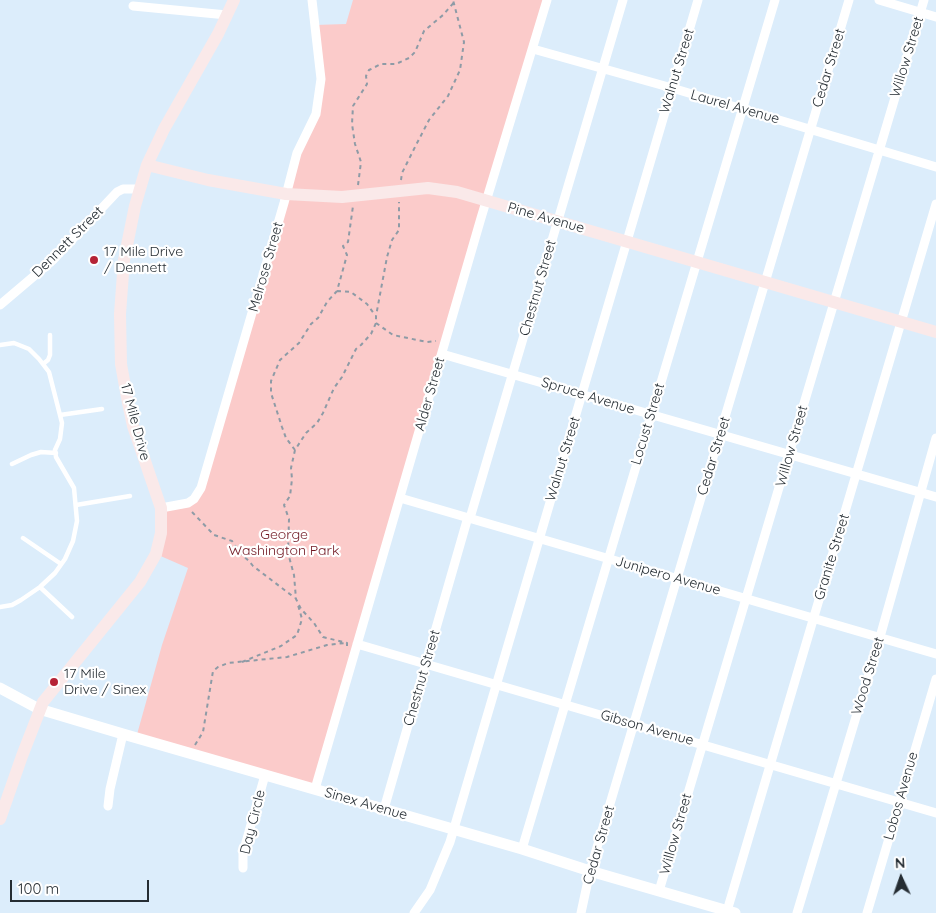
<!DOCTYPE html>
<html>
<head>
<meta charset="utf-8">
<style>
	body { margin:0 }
	#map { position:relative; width:936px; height:913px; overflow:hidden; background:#dcedfb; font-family:Quicksand,sans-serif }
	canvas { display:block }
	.north { position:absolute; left:876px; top:853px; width:50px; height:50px; -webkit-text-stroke:4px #fff; paint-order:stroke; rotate:357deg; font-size:14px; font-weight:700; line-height:20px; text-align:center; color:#252d33 }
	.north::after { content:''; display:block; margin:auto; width:18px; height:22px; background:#252d33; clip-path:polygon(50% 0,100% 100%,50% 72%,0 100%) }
	.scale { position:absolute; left:10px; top:880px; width:139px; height:22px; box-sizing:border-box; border:2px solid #252d33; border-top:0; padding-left:6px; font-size:15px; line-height:18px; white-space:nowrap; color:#252d33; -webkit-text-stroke:4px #fff; paint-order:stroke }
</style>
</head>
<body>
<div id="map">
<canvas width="936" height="913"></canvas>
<div class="north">N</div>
<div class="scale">100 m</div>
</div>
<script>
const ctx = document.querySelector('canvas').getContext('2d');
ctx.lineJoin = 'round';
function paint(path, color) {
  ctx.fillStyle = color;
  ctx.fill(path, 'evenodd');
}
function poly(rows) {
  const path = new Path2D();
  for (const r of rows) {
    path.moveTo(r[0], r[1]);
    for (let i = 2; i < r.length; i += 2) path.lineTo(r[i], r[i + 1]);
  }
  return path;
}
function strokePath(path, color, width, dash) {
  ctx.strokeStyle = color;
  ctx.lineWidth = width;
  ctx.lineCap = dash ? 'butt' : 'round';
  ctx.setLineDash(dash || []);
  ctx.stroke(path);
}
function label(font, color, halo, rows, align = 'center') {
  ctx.font = font + ' Quicksand,sans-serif';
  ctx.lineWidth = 4.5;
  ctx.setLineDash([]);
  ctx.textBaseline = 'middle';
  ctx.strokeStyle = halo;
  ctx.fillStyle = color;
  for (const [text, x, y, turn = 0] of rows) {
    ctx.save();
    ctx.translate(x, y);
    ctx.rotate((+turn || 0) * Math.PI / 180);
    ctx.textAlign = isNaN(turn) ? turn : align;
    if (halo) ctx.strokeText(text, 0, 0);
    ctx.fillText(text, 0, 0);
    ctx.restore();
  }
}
const green = poly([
	[353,0,547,0,315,789,136,738,162,645,188,568,156,554,161,508,194,499,297,153,318,106,315,25,346,24]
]);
const path = poly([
	[401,180,402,173,415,147,429,120,448,96,460,70,464,42,453,0],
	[358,185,361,162,355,144,352,124,353,106,367,84,366,76,369,70,381,64,396,64,409,58,415,52,424,31,443,15,456,0],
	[337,291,351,292,367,304,375,315],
	[376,323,393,335,427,342,436,341],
	[295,450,286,438,282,427,271,393,271,381,280,360,299,343,311,324,318,318,327,302,337,291,347,255,343,246,348,242,353,206],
	[192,512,214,535,232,541,240,553,249,561,253,566,295,598],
	[347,646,347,643,323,637,314,623,301,609,296,599,294,575,288,553,289,519,284,505,290,496,292,479,291,468,295,450,306,433,317,423,323,413,334,388,342,377,356,349,361,345,371,334,376,323,376,316,387,257,392,240,399,230,399,202],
	[242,662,281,646,297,635,302,619,298,605],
	[195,745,203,732,213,671,218,667,228,663,287,657,327,645,345,643]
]);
const service = poly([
	[0,345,14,343,29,349,39,359,49,372,62,423,60,439,55,450,56,457,74,488,77,521,73,541,65,559,55,573,40,587,21,600,12,605,0,607],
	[43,364,48,360,50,355,50,335],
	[60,415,102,409],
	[12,464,31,455,41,452,56,453],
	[76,505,130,496],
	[23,538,61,564],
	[40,587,72,617]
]);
const minor = poly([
	[879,0,936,17],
	[133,6,227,15],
	[533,49,672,88,936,167],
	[0,305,53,260,117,192,123,189,139,189],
	[442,354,936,497],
	[400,498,936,654],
	[161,508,188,503,194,499,201,488,284,203,297,153,316,114,321,79,312,0],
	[470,518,623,0],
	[357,644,936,813],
	[315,789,481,218,547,0],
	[108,806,110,789,123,734],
	[384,809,468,517],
	[522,849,775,0],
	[243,868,243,853,265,775],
	[659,891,924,0],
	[727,911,936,204],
	[414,913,430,890,450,842,698,0],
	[581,913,590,871,849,0],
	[797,913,880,637,936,438],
	[867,913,936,679]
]);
const tertiary = poly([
	[0,688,39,709,123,734,522,849,590,871,735,913]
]);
const secondary = poly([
	[147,165,208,180,286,194,342,197,428,188,457,192,936,332],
	[0,819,22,756,43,702,140,582,156,554,161,533,161,508,133,426,128,403,121,364,120,314,124,260,135,206,147,165,164,129,218,34,234,0]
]);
const markers = [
	[94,260,5,"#b52336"],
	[54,682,5,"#b52336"]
];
const streetNames = [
	["Willow Street",907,57,-73],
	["Cedar Street",829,68,-73],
	["Walnut Street",677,71,-73],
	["Laurel Avenue",735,107,16],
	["Pine Avenue",546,218,16],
	["Dennett Street",68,242,-45],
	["Melrose Street",266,267,-74],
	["Chestnut Street",538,288,-74],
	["Alder Street",430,394,-74],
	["Spruce Avenue",588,396,17],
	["17 Mile Drive",135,422,75],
	["Locust Street",648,424,-73],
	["Willow Street",792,446,-74],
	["Cedar Street",714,456,-73],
	["Walnut Street",563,459,-73],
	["Granite Street",832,557,-73],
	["Junipero Avenue",668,576,16],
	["Wood Street",868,676,-73],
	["Chestnut Street",422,678,-74],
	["Gibson Avenue",647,728,16],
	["Lobos Avenue",901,796,-74],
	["Sinex Avenue",366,804,16],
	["Day Circle",253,822,-76],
	["Willow Street",676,834,-74],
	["Cedar Street",599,845,-74]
];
const poiNames = [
	["17 Mile Drive",104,252],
	["/ Dennett",104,268],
	["17 Mile",64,674],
	["Drive / Sinex",64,690]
];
const parkNames = [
	["George",284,535],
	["Washington Park",284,551]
];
paint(green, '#fbcbca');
strokePath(path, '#8e9ba6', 2, [4, 4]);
strokePath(service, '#fff', 4.5);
strokePath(minor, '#fff', 9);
strokePath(tertiary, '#fff', 11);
strokePath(secondary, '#fae9e9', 12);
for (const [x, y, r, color] of markers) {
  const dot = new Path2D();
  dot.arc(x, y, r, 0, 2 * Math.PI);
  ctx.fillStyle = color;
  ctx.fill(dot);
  strokePath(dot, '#fff', 2);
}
label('14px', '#252d33', '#fff', streetNames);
label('14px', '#252d33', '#fff', poiNames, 'left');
label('14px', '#6f1520', '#fff', parkNames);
</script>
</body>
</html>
